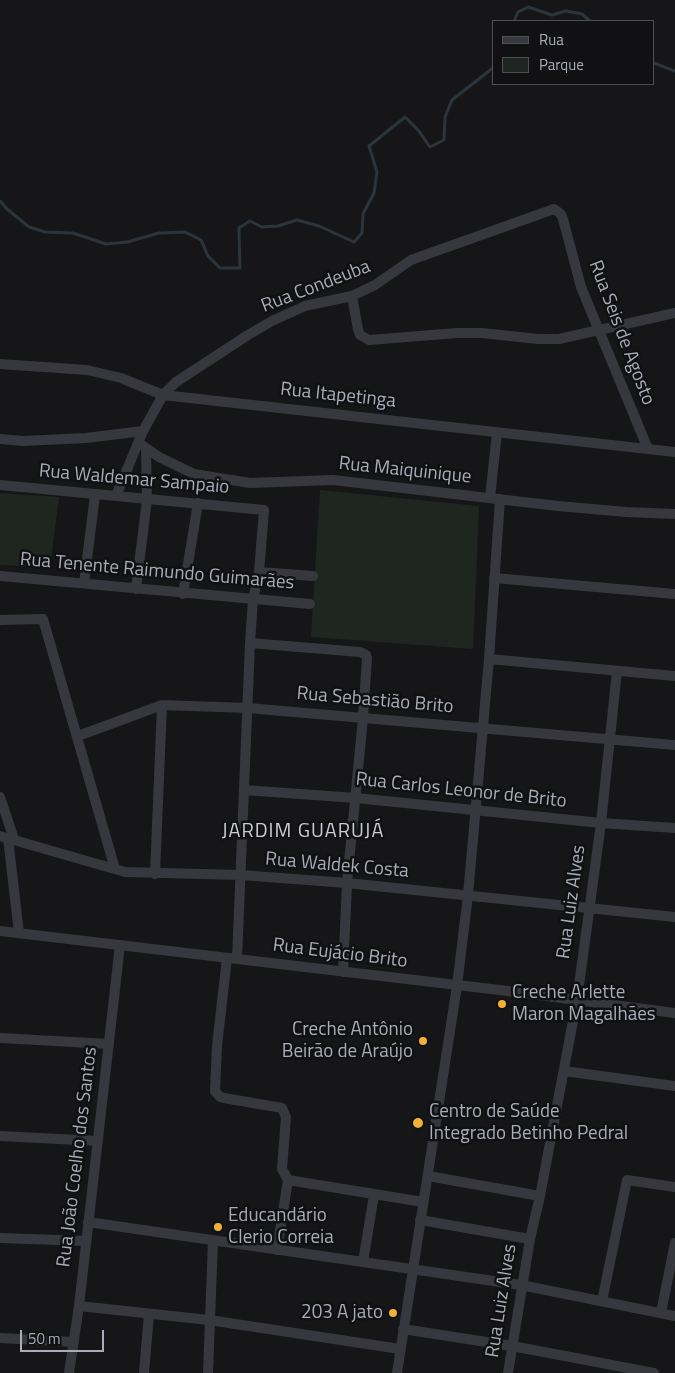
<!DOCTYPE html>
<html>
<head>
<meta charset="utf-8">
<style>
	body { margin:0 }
	#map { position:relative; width:675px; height:1373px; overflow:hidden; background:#161618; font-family:"Titillium Web",sans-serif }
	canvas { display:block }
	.legend { position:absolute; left:492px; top:20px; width:162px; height:65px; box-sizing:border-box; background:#111113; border:1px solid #4d4f55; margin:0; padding:6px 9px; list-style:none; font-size:15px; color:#a8adb8 }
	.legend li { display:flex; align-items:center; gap:10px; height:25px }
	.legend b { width:25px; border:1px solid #4d4f55 }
	.scale { position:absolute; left:20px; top:1330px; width:84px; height:22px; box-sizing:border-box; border:2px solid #a8adb8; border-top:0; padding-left:6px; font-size:15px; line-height:18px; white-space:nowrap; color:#a8adb8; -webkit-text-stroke:4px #111113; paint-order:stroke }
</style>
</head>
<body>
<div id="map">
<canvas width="675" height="1373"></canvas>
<ul class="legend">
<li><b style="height:6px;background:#37383d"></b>Rua</li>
<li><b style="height:14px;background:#1e261f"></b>Parque</li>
</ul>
<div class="scale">50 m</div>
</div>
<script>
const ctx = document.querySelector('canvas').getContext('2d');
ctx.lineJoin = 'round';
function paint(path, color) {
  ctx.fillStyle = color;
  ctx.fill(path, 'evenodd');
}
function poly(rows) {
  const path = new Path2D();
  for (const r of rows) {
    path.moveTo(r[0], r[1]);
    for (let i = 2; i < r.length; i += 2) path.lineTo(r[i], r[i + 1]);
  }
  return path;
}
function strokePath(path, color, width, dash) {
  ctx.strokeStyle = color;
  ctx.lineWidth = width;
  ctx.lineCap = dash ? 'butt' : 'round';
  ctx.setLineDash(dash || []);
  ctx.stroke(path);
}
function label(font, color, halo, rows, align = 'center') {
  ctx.font = font + ' "Titillium Web",sans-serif';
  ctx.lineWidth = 5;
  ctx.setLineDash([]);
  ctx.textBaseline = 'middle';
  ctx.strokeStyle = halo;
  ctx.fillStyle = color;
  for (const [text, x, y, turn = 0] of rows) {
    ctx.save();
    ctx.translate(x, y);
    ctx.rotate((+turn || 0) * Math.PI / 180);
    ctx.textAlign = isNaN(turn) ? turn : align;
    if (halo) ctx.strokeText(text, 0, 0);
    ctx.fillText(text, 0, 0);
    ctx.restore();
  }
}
const green = poly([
	[320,490,479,506,473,649,311,637],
	[0,493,59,497,50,568,0,565]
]);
const stream = poly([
	[514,21,518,12,528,7,552,15,566,11,582,14,590,21],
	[654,63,675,71],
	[0,201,7,209,29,227,45,232,73,233,106,244,127,242,159,233,185,232,201,240,208,256,220,268,240,268,239,228,250,221,262,227,278,226,297,220,319,226,354,242,362,233,363,214,374,193,377,172,369,146,405,117,418,130,430,147,444,140,445,117,452,100,494,67]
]);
const minor = poly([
	[352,296,358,329,360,335,369,340,457,333,482,333,538,339,559,339,675,313],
	[0,364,87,370,121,378,163,395,675,452],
	[0,439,23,441,86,438,143,431],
	[139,443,159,457,194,474,250,483,333,480,558,506,626,512,675,514],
	[0,485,264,510,259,572,253,600,250,643,237,959],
	[116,496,143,431,163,395,176,382,248,335,272,321,305,306,352,296,375,285,411,260,554,209,561,214,563,219,581,287,648,449],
	[490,498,497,432],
	[259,572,313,576],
	[0,576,310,604],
	[494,578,675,594],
	[84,583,95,495],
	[136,589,147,500,146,448],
	[183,594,198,503],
	[0,620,43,619,115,869],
	[250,643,360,652,366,655,367,658,363,718,347,883,343,972],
	[489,659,675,676],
	[78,736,162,705,248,708,675,745],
	[244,790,356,798,601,823,675,828],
	[0,797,14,839],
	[0,836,125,872,241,875,347,883,675,917],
	[8,838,19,933],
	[155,874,162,705],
	[0,931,508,991,675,1013],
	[227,958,217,1046,215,1091,220,1097,224,1098,282,1108,286,1117,282,1169,288,1180],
	[0,1038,109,1044],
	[564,1071,675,1086],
	[0,1136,98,1141],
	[428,1176,540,1196],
	[420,1220,530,1239],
	[88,1222,521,1285,675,1316],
	[0,1238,86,1241],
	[277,1250,288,1180,423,1202],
	[363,1262,374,1195],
	[602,1301,627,1180,675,1187],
	[79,1306,209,1320,400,1349],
	[661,1313,675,1243],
	[403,1329,512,1346,654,1373],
	[0,1338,74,1342],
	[69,1373,79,1306,120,945],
	[144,1373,149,1314],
	[208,1373,213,1240],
	[397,1373,457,986,468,895,489,659,500,499],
	[508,1373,530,1239,540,1196,577,1000,601,823,617,671]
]);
const markers = [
	[502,1004,5,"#f2b134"],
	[423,1041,5,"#f2b134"],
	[418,1123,6,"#f2b134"],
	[218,1227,5,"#f2b134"],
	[393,1313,5,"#f2b134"]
];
const streetNames = [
	["Rua Condeuba",316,287,-21],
	["Rua Seis de Agosto",621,333,69],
	["Rua Itapetinga",338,396,6],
	["Rua Maiquinique",405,471,6],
	["Rua Waldemar Sampaio",134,480,5],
	["Rua Tenente Raimundo Guimarães",157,572,5],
	["Rua Sebastião Brito",375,701,5],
	["Rua Carlos Leonor de Brito",461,791,6],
	["Rua Waldek Costa",337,866,5],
	["Rua Luiz Alves",572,902,-82],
	["Rua Eujácio Brito",340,954,7],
	["Rua João Coelho dos Santos",78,1157,-83],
	["Rua Luiz Alves",502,1301,-81]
];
const poiNames = [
	["Creche Arlette",512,993],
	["Maron Magalhães",512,1015],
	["Creche Antônio",413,1030,"right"],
	["Beirão de Araújo",413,1052,"right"],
	["Centro de Saúde",429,1112],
	["Integrado Betinho Pedral",429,1134],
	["Educandário",228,1216],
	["Clerio Correia",228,1238],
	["203 A jato",383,1313,"right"]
];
const neighbourhoodNames = [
	["JARDIM GUARUJÁ",303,832]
];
paint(green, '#1e261f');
strokePath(stream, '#2c353c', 3);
strokePath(minor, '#37383d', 10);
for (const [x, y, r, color] of markers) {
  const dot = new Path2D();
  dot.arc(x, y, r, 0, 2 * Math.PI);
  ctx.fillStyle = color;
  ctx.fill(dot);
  strokePath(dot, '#111113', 2);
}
label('19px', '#a8adb8', '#111113', streetNames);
label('19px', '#a8adb8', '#111113', poiNames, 'left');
ctx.letterSpacing = '1px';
label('20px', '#c9ccd4', '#111113', neighbourhoodNames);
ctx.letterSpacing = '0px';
</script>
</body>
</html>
